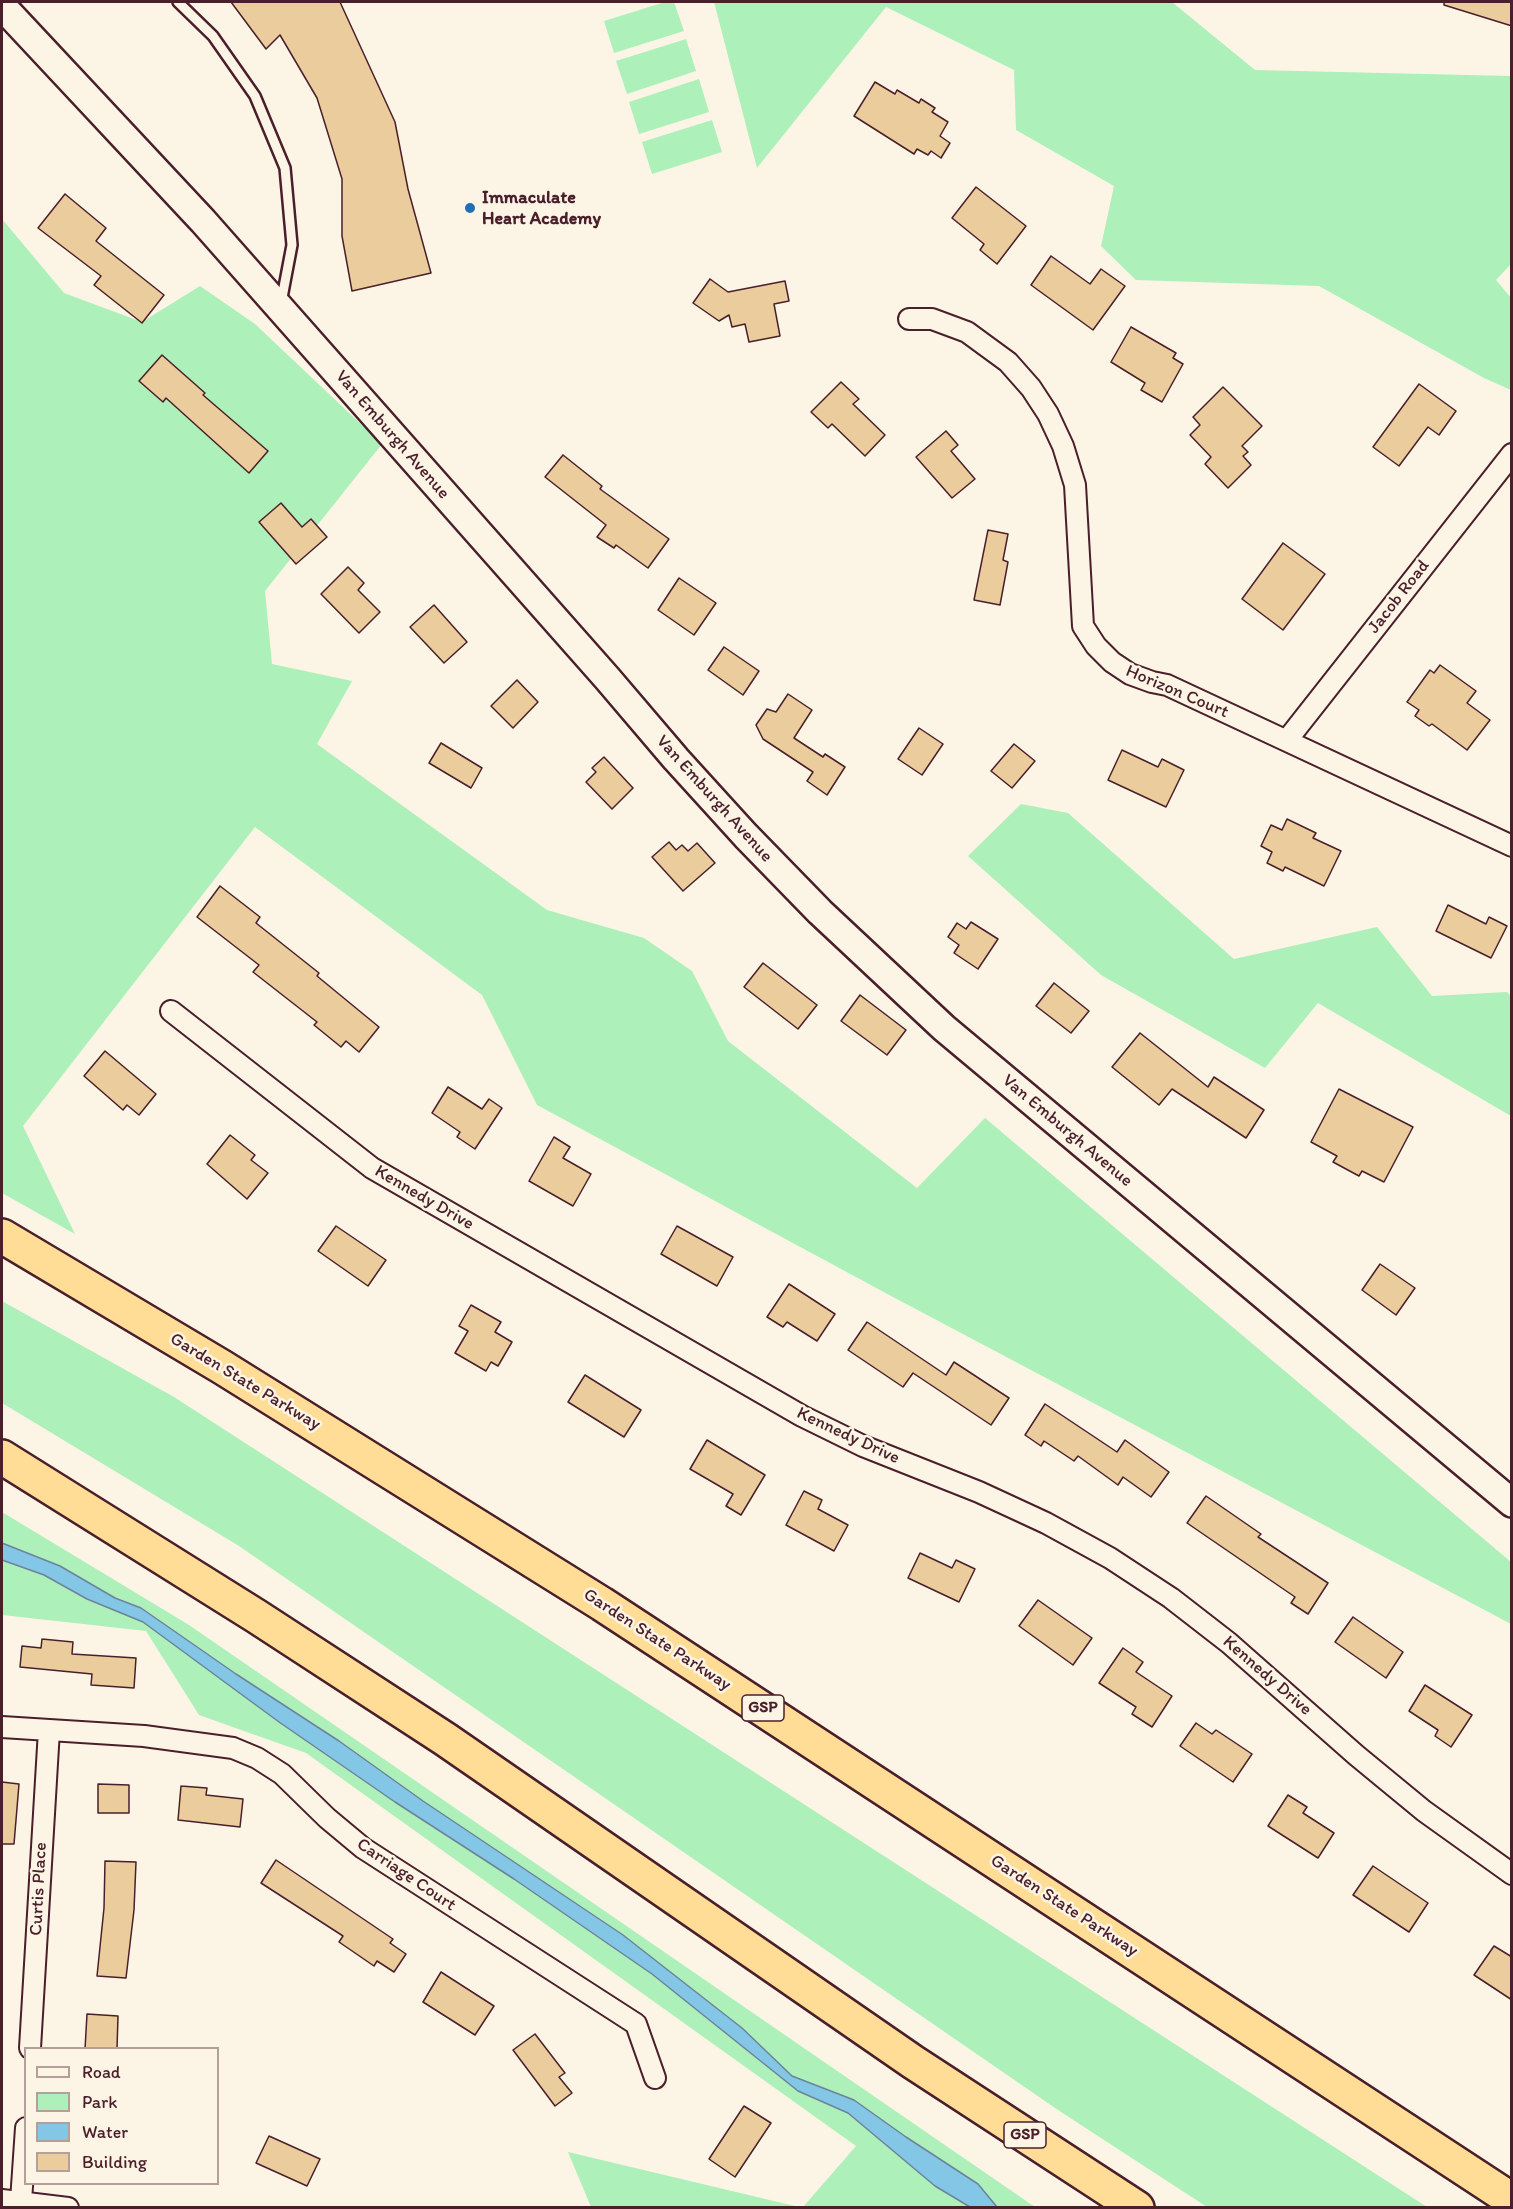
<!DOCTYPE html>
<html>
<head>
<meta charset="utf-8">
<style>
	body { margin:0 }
	#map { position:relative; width:1513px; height:2209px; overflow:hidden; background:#fcf5e5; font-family:Itim,sans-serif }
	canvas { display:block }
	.frame { position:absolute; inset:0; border:3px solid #4a1f2b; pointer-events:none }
	.legend { position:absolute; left:24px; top:2047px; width:195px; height:138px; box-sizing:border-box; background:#fcf5e5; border:2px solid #b59f9b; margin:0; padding:8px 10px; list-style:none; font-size:18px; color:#4a1f2b }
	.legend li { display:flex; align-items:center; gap:12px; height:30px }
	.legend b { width:30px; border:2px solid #b59f9b }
</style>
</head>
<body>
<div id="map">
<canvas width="1513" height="2209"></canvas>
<div class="frame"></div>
<ul class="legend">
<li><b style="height:8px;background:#fcf5e5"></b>Road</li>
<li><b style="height:16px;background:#aef0b9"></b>Park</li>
<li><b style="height:16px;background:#84c6e5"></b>Water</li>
<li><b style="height:16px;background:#eacc9d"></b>Building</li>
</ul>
</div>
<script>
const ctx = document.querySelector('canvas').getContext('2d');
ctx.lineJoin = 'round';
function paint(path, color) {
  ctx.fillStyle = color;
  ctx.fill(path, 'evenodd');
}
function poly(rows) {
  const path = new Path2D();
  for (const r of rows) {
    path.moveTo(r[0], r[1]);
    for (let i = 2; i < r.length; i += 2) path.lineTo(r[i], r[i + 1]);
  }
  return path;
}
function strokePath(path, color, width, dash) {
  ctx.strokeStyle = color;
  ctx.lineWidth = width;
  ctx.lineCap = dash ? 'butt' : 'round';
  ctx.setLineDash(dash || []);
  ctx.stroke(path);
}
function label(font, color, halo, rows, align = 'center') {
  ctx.font = font + ' Itim,sans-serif';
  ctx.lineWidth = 5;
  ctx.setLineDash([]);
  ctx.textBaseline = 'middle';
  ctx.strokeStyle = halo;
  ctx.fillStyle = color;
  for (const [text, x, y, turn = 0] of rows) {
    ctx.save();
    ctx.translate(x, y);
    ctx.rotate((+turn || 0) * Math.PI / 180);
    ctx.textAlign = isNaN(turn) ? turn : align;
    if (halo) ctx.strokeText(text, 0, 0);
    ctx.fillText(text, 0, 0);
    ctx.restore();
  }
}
const green = poly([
	[665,2,674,2,684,31,614,53,604,21],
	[714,2,1172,2,1255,70,1511,76,1511,264,1496,280,1511,298,1511,390,1484,378,1319,286,1136,280,1101,246,1114,186,1016,130,1014,70,886,7,757,168],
	[686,39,696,71,627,94,616,61],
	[699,79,709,112,639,134,629,102],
	[712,120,722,152,652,174,642,142],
	[2,219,64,293,142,322,200,286,255,324,382,444,265,591,272,664,352,681,317,744,547,910,644,938,692,971,728,1041,917,1188,985,1118,1511,1562,1511,1624,893,1297,537,1105,482,995,255,827,23,1126,75,1234,2,1193],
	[1021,804,1068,813,1234,959,1377,927,1432,996,1507,992,1512,997,1511,1116,1318,1003,1265,1068,1101,975,968,856],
	[2,1301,174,1397,1427,2207,1207,2207,1058,2110,239,1546,2,1403],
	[2,1512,189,1625,1035,2207,803,2207,856,2146,306,1753,199,1715,146,1631,2,1615],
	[568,2152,799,2207,591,2207]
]);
const water = poly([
	[2,1543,60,1566,115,1598,141,1608,236,1674,339,1741,423,1801,623,1935,742,2028,792,2076,854,2100,906,2137,978,2184,997,2207,970,2207,935,2186,848,2113,798,2091,652,1974,514,1879,395,1802,279,1722,143,1622,87,1599,44,1575,2,1560,2,1543]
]);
const building = poly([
	[231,2,340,2,395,122,408,189,431,273,352,291,342,236,342,179,317,98,280,35,266,49,231,2],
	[1444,2,1512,2,1512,26,1444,5,1444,2],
	[875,82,895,94,897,90,919,103,921,99,935,108,932,112,948,122,940,136,950,143,941,158,931,151,928,155,917,149,914,154,854,116,875,82],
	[976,187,1026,226,997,264,980,250,984,244,952,218,976,187],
	[65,194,106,228,96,241,164,295,142,323,94,285,101,276,38,228,65,194],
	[1051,256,1090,284,1101,269,1125,286,1093,330,1031,285,1051,256],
	[710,279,728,292,785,281,789,301,774,304,780,336,749,342,745,324,732,327,729,315,719,321,693,303,710,279],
	[1131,327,1176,353,1173,358,1183,364,1162,402,1141,390,1145,383,1111,362,1131,327],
	[162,355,205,393,203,395,268,451,249,473,166,398,163,402,139,381,162,355],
	[841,382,859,399,853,404,885,435,865,456,832,424,828,428,811,412,841,382],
	[1419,384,1456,411,1439,435,1428,427,1399,466,1373,447,1419,384],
	[1223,387,1262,426,1242,446,1248,452,1243,456,1251,465,1228,488,1205,464,1211,457,1190,435,1200,425,1193,417,1223,387],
	[946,431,958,445,951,451,975,479,952,498,916,457,946,431],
	[563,455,602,486,600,489,669,539,648,568,616,545,614,548,597,537,606,525,545,477,563,455],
	[281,503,302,527,311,519,327,537,296,564,259,522,281,503],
	[988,530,1008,534,1003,560,1008,562,1000,605,974,600,988,530],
	[1283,543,1325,574,1283,630,1242,599,1283,543],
	[348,567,364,583,358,590,380,612,359,633,321,594,348,567],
	[679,578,716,603,694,635,658,610,679,578],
	[434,605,467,642,444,663,410,627,434,605],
	[724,647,759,671,743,695,708,670,724,647],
	[1440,665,1476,691,1467,703,1490,720,1467,750,1432,724,1429,726,1415,716,1419,710,1407,702,1430,670,1434,673,1440,665],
	[517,680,538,702,513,728,491,706,517,680],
	[788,694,812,710,794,738,823,757,825,754,845,767,827,795,807,781,813,772,763,739,756,725,767,709,776,712,788,694],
	[919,728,943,744,922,775,898,759,919,728],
	[441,743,482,768,471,788,429,763,441,743],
	[1014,744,1035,761,1012,788,991,771,1014,744],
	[1122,750,1158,767,1162,759,1184,770,1166,807,1108,780,1122,750],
	[604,757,633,788,612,809,586,782,596,772,592,768,604,757],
	[1287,819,1316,833,1313,838,1341,851,1324,886,1285,867,1283,871,1267,863,1272,852,1261,846,1271,825,1282,830,1287,819],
	[669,842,676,850,682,845,688,851,697,843,715,863,683,891,652,857,669,842],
	[220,886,260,917,256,923,319,973,317,976,379,1027,359,1052,346,1041,341,1047,314,1025,317,1022,253,972,259,965,197,917,220,886],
	[1448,905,1486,924,1489,917,1507,926,1491,958,1436,931,1448,905],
	[971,922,998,939,978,969,954,953,959,945,948,937,957,923,966,929,971,922],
	[763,963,817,1005,798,1029,744,987,763,963],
	[1054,983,1089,1011,1071,1033,1036,1006,1054,983],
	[860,995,906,1030,887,1055,841,1021,860,995],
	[1140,1033,1208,1087,1214,1077,1264,1110,1246,1138,1172,1089,1159,1105,1112,1067,1140,1033],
	[105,1051,156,1094,139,1115,127,1105,123,1110,84,1076,105,1051],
	[448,1087,482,1109,489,1099,502,1108,475,1149,457,1137,460,1132,432,1113,448,1087],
	[1339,1089,1413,1127,1384,1182,1362,1171,1359,1176,1333,1162,1337,1156,1311,1142,1339,1089],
	[230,1135,255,1155,251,1160,268,1173,247,1199,207,1164,230,1135],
	[554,1137,570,1147,563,1158,591,1174,573,1206,529,1181,554,1137],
	[336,1226,386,1260,368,1286,318,1251,336,1226],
	[677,1226,733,1257,717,1286,661,1254,677,1226],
	[1380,1264,1415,1288,1396,1315,1362,1290,1380,1264],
	[789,1284,835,1314,817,1341,787,1322,783,1327,767,1317,789,1284],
	[471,1305,501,1322,495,1332,512,1342,498,1366,491,1362,486,1371,455,1353,468,1331,459,1326,471,1305],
	[867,1322,946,1375,954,1362,1009,1398,991,1425,913,1373,903,1387,848,1350,867,1322],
	[585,1375,641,1410,624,1437,568,1402,585,1375],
	[1045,1404,1117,1452,1125,1440,1169,1472,1151,1497,1123,1477,1118,1485,1078,1456,1074,1461,1044,1441,1041,1446,1025,1435,1045,1404],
	[707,1440,765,1475,741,1515,726,1506,733,1494,690,1469,707,1440],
	[804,1491,822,1500,818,1509,848,1525,834,1551,786,1525,804,1491],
	[1206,1496,1261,1534,1258,1537,1328,1583,1308,1614,1291,1603,1295,1597,1187,1523,1206,1496],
	[920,1553,952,1568,956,1560,975,1569,959,1602,908,1578,920,1553],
	[1038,1600,1092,1638,1073,1665,1019,1626,1038,1600],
	[1353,1617,1403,1652,1386,1678,1335,1642,1353,1617],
	[42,1639,73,1642,72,1654,136,1658,134,1688,91,1685,92,1674,20,1667,22,1646,41,1648,42,1639],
	[1123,1648,1143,1662,1136,1672,1172,1696,1152,1727,1132,1714,1136,1707,1099,1683,1123,1648],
	[1425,1685,1472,1715,1451,1747,1435,1736,1438,1730,1409,1711,1425,1685],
	[1196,1723,1212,1734,1216,1730,1252,1754,1233,1782,1180,1746,1196,1723],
	[2,1782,19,1784,14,1844,2,1844,2,1782],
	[98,1784,129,1785,129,1813,98,1813,98,1784],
	[181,1786,207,1788,206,1795,243,1799,240,1827,178,1820,181,1786],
	[1288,1795,1307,1807,1303,1813,1334,1833,1318,1858,1268,1826,1288,1795],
	[276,1860,393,1939,390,1943,406,1954,394,1972,377,1961,374,1966,339,1942,343,1936,261,1883,276,1860],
	[105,1861,136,1862,134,1910,126,1978,97,1976,104,1908,105,1861],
	[1373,1866,1428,1903,1409,1932,1353,1895,1373,1866],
	[1494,1946,1512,1957,1512,2000,1474,1975,1494,1946],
	[441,1972,494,2006,475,2035,423,2002,441,1972],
	[87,2014,118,2016,117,2049,85,2049,87,2014],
	[535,2034,565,2073,559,2077,572,2093,555,2106,513,2050,535,2034],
	[744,2106,771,2123,735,2177,709,2159,744,2106],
	[269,2136,320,2159,307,2186,256,2163,269,2136]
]);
const lane = poly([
	[178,2,213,36,255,96,285,168,292,245,281,303]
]);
const street = poly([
	[909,319,932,319,967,332,1008,362,1031,388,1048,414,1063,446,1075,485,1083,626,1096,646,1112,662,1130,674,1152,682,1167,685,1512,846],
	[1287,740,1512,454],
	[171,1011,372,1168,802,1416,863,1446,979,1492,1046,1523,1110,1558,1171,1598,1229,1643,1356,1755,1424,1811,1512,1874],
	[2,1727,144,1736,233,1748,257,1758,282,1774,327,1818,363,1848,636,2024,655,2078],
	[30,2048,49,1730],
	[2,2200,68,2208],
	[21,2201,26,2128]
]);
const secondary = poly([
	[2,6,203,221,607,678,676,759,746,836,820,912,944,1028,1512,1503]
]);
const highway = poly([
	[2,1236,222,1367,602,1604,1512,2200],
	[2,1457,256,1616,445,1739,913,2062,1137,2208]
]);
const markers = [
	[470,208,6,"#1f6fb2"]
];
const shields = [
	[763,1708,42],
	[1025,2135,42]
];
const shieldNames = [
	["GSP",763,1708],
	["GSP",1025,2135]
];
const poiNames = [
	["Immaculate",482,198],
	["Heart Academy",482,219]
];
const streetNames = [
	["Van Emburgh Avenue",392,435,49],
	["Jacob Road",1399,597,-52],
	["Horizon Court",1177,692,23],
	["Van Emburgh Avenue",714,799,48],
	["Van Emburgh Avenue",1067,1131,40],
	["Kennedy Drive",424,1198,30],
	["Garden State Parkway",245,1382,31],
	["Kennedy Drive",848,1436,25],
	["Garden State Parkway",657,1640,33],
	["Kennedy Drive",1267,1676,41],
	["Carriage Court",406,1875,34],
	["Curtis Place",39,1889,-87],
	["Garden State Parkway",1064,1906,33]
];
paint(green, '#aef0b9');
paint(water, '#84c6e5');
strokePath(water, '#6d839b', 1.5);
paint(building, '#eacc9d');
strokePath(building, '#4a1f2b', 1.5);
strokePath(lane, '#4a1f2b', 14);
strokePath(street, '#4a1f2b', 24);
strokePath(secondary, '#4a1f2b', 32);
strokePath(highway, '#4a1f2b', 38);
strokePath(lane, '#fcf5e5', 9);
strokePath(street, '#fcf5e5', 20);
strokePath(secondary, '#fcf5e5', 27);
strokePath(highway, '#ffdd96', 33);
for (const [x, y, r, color] of markers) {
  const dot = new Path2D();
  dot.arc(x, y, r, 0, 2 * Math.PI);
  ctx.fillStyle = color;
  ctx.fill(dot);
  strokePath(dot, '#fcf5e5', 2);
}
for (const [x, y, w] of shields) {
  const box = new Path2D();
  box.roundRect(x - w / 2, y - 13, w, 26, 4.5);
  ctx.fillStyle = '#fcf5e5';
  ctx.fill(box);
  strokePath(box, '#4a1f2b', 1.5);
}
label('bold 16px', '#4a1f2b', null, shieldNames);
label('bold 18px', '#4a1f2b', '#fcf5e5', poiNames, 'left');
label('18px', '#4a1f2b', '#fcf5e5', streetNames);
</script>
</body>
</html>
